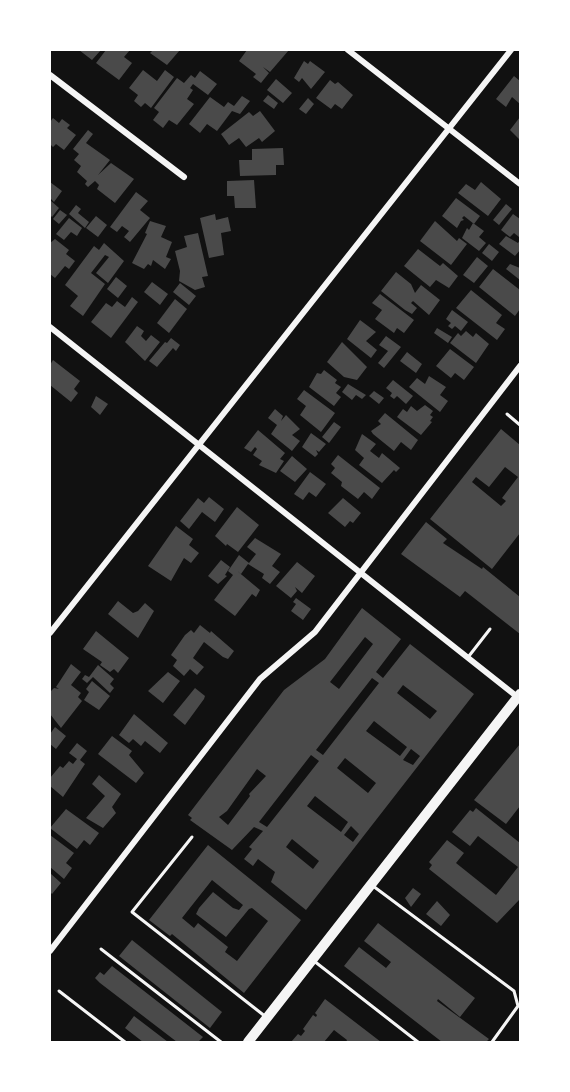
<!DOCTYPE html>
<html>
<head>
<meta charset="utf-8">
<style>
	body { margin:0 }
	#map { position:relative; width:570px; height:1092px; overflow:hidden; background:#111; font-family:Roboto,sans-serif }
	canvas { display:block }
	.frame { position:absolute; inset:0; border:51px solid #fff; pointer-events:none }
</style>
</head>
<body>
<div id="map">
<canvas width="570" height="1092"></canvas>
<div class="frame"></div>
</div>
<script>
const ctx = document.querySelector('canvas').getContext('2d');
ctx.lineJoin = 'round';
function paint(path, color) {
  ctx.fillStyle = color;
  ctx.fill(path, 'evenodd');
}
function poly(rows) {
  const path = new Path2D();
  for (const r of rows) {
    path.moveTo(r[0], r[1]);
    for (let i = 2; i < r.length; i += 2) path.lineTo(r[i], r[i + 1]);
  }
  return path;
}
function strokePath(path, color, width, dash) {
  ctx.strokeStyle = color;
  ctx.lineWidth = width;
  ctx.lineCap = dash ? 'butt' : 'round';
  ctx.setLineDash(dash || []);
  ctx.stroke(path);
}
const building = poly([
	[79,50,101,50,92,60],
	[106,50,130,50,124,57,132,63,119,80,96,63],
	[153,50,180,50,167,65,150,53],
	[247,50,289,50,270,72,263,67,269,73,261,83,253,77,256,74,239,61],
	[304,61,308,64,310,61,325,72,311,89,302,78,299,82,294,78],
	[143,70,157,81,165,70,174,77,151,108,145,103,141,107,134,101,138,95,129,88],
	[200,71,217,84,208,95,193,84,190,88,193,90,187,99,194,104,177,125,169,120,163,128,153,120,159,112,154,108,177,78,184,83,191,75,195,78],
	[514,76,520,81,520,104,512,97,506,107,496,99],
	[276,79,292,93,283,103,267,90],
	[330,80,335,84,338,82,353,95,342,109,335,104,331,109,316,98],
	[268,95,278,103,274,109,263,101],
	[242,96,250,101,240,114,232,111,217,131,207,124,200,133,189,124,210,97,224,107,228,102,234,106],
	[308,98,314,104,306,114,299,109],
	[260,111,275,131,262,142,259,138,246,147,239,138,229,145,221,134,249,112,253,116],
	[520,117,520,140,510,130],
	[53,118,59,123,62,119,70,125,67,128,76,135,64,150,56,144,53,147,50,144,50,122],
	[88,130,93,134,86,143,110,160,98,175,111,163,134,179,115,203,97,189,99,185,95,181,88,187,85,184,87,181,77,172,81,166,74,160,79,154,73,149],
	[283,148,284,165,276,165,276,175,240,176,239,160,252,160,252,149],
	[254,180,256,208,235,208,234,196,227,196,227,181],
	[50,182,62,191,54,202,50,198],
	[481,182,501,199,488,216,458,193,466,184,475,190],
	[136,192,148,201,140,210,150,218,130,242,124,237,129,231,122,226,117,232,110,227],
	[456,198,480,216,474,224,464,216,462,218,464,220,461,221,457,228,442,216],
	[50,200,59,208,52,217,50,215],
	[506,204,512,209,499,225,493,220],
	[76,205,81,209,78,213,89,222,85,228,69,214],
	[60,210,67,215,59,224,53,219],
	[215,214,216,220,228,217,231,231,221,233,224,255,209,258,200,218],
	[513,214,520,219,520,234,519,237,514,233,510,237,501,230],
	[96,216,107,225,98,237,86,228],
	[69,218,82,228,77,236,71,232,64,240,56,234],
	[150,221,166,226,161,237,172,242,166,257,171,259,165,269,153,260,151,266,148,264,144,269,132,263,147,234,145,233],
	[435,221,457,241,459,238,467,244,451,265,420,241],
	[473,223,484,231,479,237,486,243,479,251,462,238,467,228,469,230],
	[198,233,208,276,202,277,205,287,195,290,179,281,180,271,175,251,187,247,184,236],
	[506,236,518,243,520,240,520,250,515,256,499,244],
	[55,239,69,250,66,254,75,261,69,269,65,266,55,278,50,274,50,243],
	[104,243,124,261,108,283,96,273,109,257,105,255,91,273,105,284,83,316,70,306,78,296,65,285,94,246,99,250],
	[489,244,499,252,492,261,482,253],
	[418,249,440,266,443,263,458,276,449,288,436,280,430,287,404,266],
	[477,257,488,266,474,283,463,275],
	[510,264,520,268,520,280,506,269],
	[493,269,520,290,520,309,515,316,479,287],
	[396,272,411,284,415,293,421,285,440,300,429,315,413,301,411,303,417,308,412,314,405,310,381,291],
	[116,277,127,286,118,298,107,289],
	[152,282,168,294,160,305,144,292],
	[180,283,196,296,189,305,173,292],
	[471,290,502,315,496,323,505,329,497,340,456,308],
	[380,294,414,320,404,333,397,328,394,333,375,319,382,310,372,303],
	[132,297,138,302,111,338,91,322,106,303,112,307,117,301,125,307],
	[175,299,187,309,169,333,157,323],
	[452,310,468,322,461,331,455,326,452,329,448,326,451,323,446,319],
	[360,320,376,332,366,341,377,350,371,358,347,339],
	[137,326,144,331,141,336,146,341,151,335,160,342,145,361,125,342],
	[437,328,452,337,448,343,434,333],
	[466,331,473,337,476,333,489,344,476,363,450,343,458,333,461,336],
	[386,336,401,347,384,368,378,363,388,351,379,345],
	[171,338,180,345,176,351,173,348,157,367,149,361,165,342,167,343],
	[342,342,367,367,357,380,344,377,327,362],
	[450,349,474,367,464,380,455,373,451,378,436,366],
	[407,352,422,364,416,373,400,361],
	[53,360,80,381,74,389,78,393,71,402,50,385,50,365],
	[324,370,337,380,335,383,341,387,336,393,341,397,334,406,309,387,317,373,321,374],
	[429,376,446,387,440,395,448,401,440,412,409,387,417,378,425,384],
	[393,380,413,396,406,404,397,396,394,399,390,396,392,393,386,388],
	[348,384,366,395,362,399,356,395,352,400,342,392],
	[304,390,335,413,321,432,300,415,306,406,297,399],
	[374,391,384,398,379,404,369,396],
	[96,396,108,404,100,415,91,407],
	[425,405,433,411,430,415,433,417,430,421,432,422,421,435,397,417,403,409,407,412,411,406,417,411],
	[275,409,283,416,281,421,286,415,300,429,292,435,300,441,292,451,271,434,277,425,268,418],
	[385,413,418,440,411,450,401,442,394,451,373,434,371,431,381,424,378,421],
	[334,422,341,427,329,443,322,437],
	[501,429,520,445,520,533,492,569,430,519],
	[505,467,518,477,502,498,506,501,501,506,472,482,476,477,489,487],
	[258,430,285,453,280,459,284,461,276,473,259,465,262,461,253,455,257,449,255,447,251,452,244,448],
	[311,433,326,444,319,452,316,450,318,454,315,457,302,447],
	[362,434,376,444,370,451,379,458,382,453,400,468,396,472,394,470,382,483,359,465,364,458,355,450],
	[338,455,380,488,372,499,364,492,358,499,341,486,342,482,331,473,335,468,331,464],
	[292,456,307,469,295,482,280,471],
	[310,472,326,484,316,497,309,492,303,500,294,494],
	[209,497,224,509,215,522,202,512,189,529,180,521,198,498,204,503],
	[343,498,361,513,353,523,350,521,345,527,328,513],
	[237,507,259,525,238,552,227,544,226,546,215,536],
	[426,522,447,539,443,543,482,569,483,567,520,597,520,634,465,591,460,597,401,554],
	[176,526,193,539,189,545,199,553,191,563,184,558,171,581,148,566],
	[255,538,281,554,272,566,280,572,270,584,262,578,264,574,248,564,241,574,236,570,260,590,256,597,252,594,235,616,214,600,233,575,228,571,239,555,249,563,256,554,247,547],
	[221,560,230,567,225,575,227,576,218,584,208,576],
	[297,562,315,576,302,593,295,587,297,591,291,598,276,586],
	[296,598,311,609,303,620,291,611,296,604,293,602],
	[118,601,133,613,138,611,145,603,154,611,138,638,108,614],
	[362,608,401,639,376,672,383,678,410,644,474,694,306,910,271,882,275,872,258,859,253,866,244,859,252,849,249,847,263,831,254,827,232,850,190,820,192,818,188,815,284,690,325,659],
	[365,637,373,644,339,689,330,682],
	[372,678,379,683,323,755,316,750],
	[403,685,437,711,430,719,397,693],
	[374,721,407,747,400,756,366,731],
	[411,749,420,756,413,765,403,760],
	[311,755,319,761,267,827,259,822],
	[345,758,376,783,368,793,337,768],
	[257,769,266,776,249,794,250,796,228,825,219,817,227,811],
	[315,796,348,822,341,832,307,806],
	[351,826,359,834,353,842,344,835],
	[292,839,319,861,313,869,286,847],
	[200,625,210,633,211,631,234,651,228,659,223,657,204,642,193,658,204,667,197,675,190,669,184,676,173,666,177,660,171,655,185,635,191,630,194,633],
	[96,631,129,658,118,673,114,669,110,672,100,665,102,662,83,649],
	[71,664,81,672,71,685,81,693,78,697,82,701,61,728,50,714,50,692,54,688,59,689,56,687],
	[98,665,114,679,110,684,114,688,110,693,93,677,87,683,82,679,85,675,89,677],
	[168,672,180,681,163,703,148,691],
	[92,681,110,696,99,710,84,700,89,692,86,689],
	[195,688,205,696,204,699,185,725,173,715],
	[134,714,168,743,160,753,145,741,141,746,133,739,129,743,119,735],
	[55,727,66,736,56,749,50,744,50,734],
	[112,736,132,751,129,755,144,773,136,783,98,754],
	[77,743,87,751,80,760,85,764,63,797,50,786,50,778,60,766,63,768,69,761,73,764,77,759,69,753],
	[520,744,520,806,506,824,474,800],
	[99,775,121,794,112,807,116,813,103,828,86,818,105,796,92,784],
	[476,808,520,843,520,899,497,923,429,869,432,865,429,862,447,840,464,853,456,863,496,895,518,867,478,836,470,846,452,832,470,810,473,812],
	[66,809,99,833,90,845,84,840,77,849,50,828],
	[50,835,74,853,66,863,72,868,64,879,50,867],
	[208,845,301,920,244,993,172,934,170,936,149,920],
	[212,880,243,905,239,910,233,908,213,892,199,908,196,914,226,937,249,909,252,908,268,921,237,961,225,952,228,947,198,923,194,928,182,918],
	[50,873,61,883,52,894,50,892],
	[413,888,421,894,411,907,405,898],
	[437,901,450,915,441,926,426,914],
	[378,923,475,998,460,1017,438,999,437,1001,489,1039,486,1042,442,1042,344,966,359,947,386,968,391,962,364,941],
	[132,940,222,1012,210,1028,119,956],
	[112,966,203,1037,198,1042,177,1042,100,983,95,978,100,972,104,975],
	[325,999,381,1042,346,1042,347,1040,334,1030,324,1042,291,1042,298,1034,301,1036,305,1031,303,1029,313,1015,316,1017,317,1015,315,1013],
	[134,1016,168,1042,143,1042,125,1028]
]);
const service = poly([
	[507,414,520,425],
	[469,656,490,629],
	[192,837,132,912,266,1017],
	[373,886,514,991,518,1006,492,1042],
	[101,949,221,1042],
	[314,961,418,1042],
	[59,991,125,1042]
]);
const minor = poly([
	[348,50,520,184],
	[50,75,184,177],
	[50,327,520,699],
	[50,633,511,50],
	[50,951,260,679,315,632,520,366]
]);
const primary = poly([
	[248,1042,520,694]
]);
paint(building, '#4a4a4a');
strokePath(service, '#f5f5f5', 3);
strokePath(minor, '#f5f5f5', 6);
strokePath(primary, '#f5f5f5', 10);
</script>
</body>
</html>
